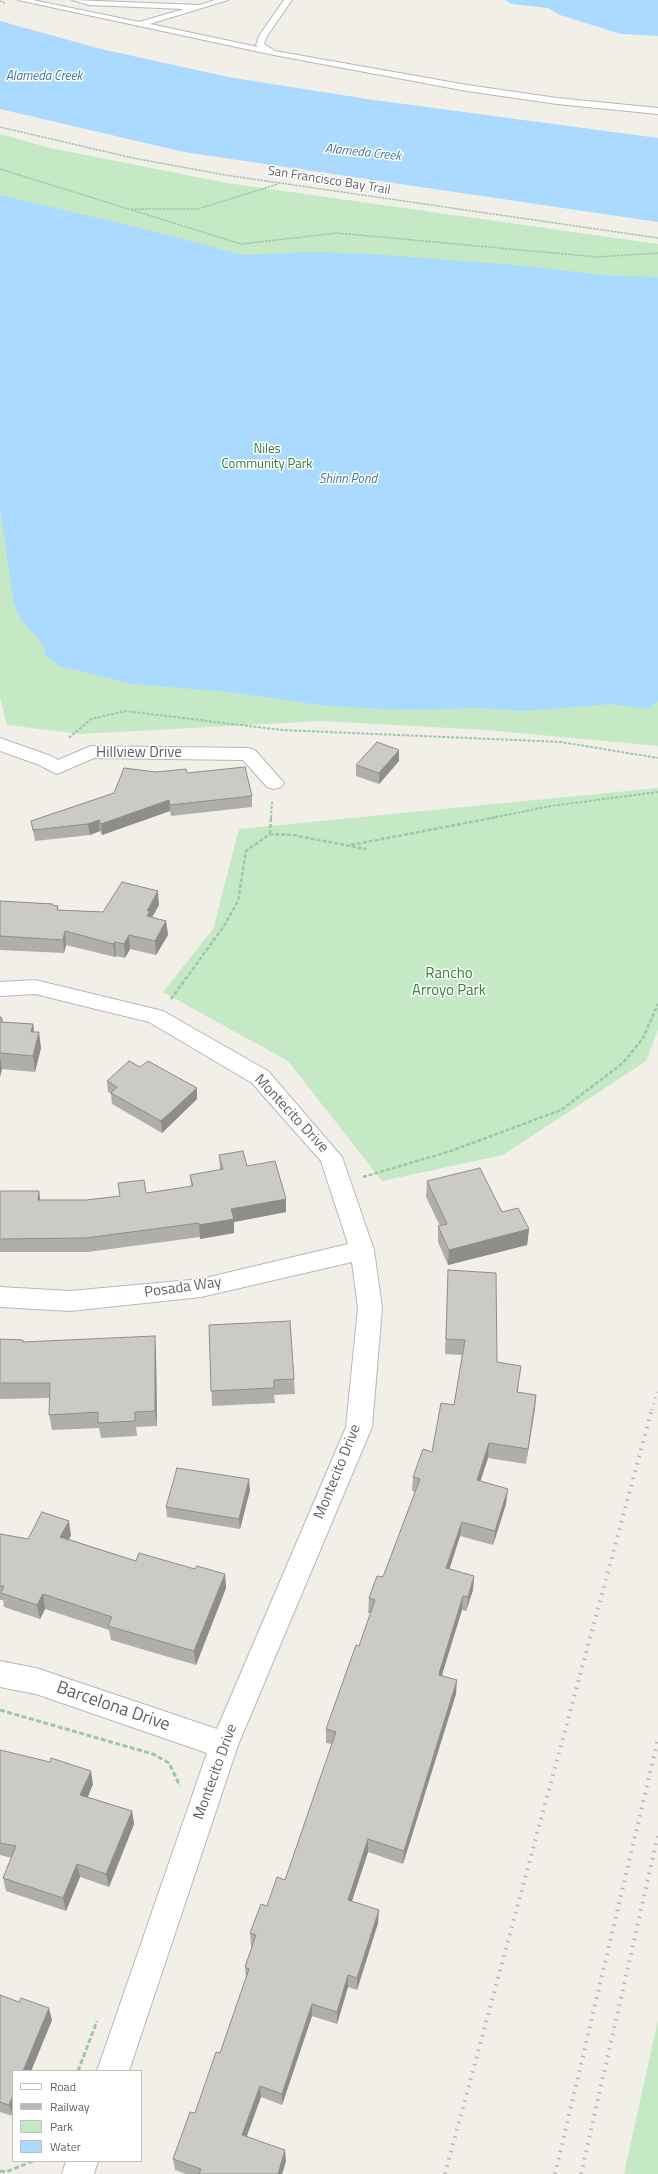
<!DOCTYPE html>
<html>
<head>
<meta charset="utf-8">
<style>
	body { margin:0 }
	#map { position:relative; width:658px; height:2174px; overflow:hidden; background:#f1efe8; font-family:"Titillium Web",sans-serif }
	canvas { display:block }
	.legend { position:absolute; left:12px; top:2070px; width:130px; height:92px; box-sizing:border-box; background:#fff; border:1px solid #bfc1c3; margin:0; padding:5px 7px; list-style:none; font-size:12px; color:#5f6368 }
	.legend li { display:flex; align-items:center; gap:8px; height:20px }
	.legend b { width:20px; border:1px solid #bfc1c3 }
</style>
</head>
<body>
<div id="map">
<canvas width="658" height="2174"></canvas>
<ul class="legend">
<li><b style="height:5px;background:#fff"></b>Road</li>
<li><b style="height:5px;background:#b6b7b8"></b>Railway</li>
<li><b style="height:11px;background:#c5e8c5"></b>Park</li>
<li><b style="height:11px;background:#aadaff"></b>Water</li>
</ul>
</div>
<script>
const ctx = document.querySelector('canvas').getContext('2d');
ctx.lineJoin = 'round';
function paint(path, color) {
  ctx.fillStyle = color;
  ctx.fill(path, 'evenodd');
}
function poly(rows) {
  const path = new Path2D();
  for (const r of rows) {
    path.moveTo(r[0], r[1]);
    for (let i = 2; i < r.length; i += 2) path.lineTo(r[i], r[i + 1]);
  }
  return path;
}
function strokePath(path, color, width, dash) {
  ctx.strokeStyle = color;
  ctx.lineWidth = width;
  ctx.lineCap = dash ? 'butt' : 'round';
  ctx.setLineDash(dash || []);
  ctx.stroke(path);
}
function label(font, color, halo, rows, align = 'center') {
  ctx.font = font + ' "Titillium Web",sans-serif';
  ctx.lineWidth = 3;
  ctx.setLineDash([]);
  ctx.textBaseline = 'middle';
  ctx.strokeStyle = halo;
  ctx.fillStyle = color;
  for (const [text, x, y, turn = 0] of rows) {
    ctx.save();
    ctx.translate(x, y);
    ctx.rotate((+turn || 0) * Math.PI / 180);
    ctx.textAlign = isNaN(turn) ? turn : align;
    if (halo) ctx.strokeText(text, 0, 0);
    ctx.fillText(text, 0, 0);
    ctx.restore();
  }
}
const green = poly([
	[0,134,50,148,227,183,658,244,658,746,487,730,320,721,81,734,7,725,0,697],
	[658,788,658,1030,646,1061,503,1155,382,1181,288,1061,163,992,213,929,239,829],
	[658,2020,658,2174,624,2174]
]);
const water = poly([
	[505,0,658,0,658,36,621,34,560,15,548,8,512,4],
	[0,21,101,49,228,77,367,99,658,138,658,222,184,152,0,109],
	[0,195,136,227,243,255,311,252,370,254,516,265,613,276,658,277,658,701,647,709,612,704,524,711,479,708,406,710,327,706,229,692,133,684,59,666,44,654,45,648,39,640,20,619,13,599,0,507]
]);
const pathFar3 = poly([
	[0,1,5,3],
	[0,127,133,158,225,175,658,238],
	[0,169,241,244,337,233,597,257,658,253],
	[131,209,198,209,278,184]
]);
const pathFar2 = poly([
	[69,738,91,719,125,711,282,730,561,742,658,758],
	[271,818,272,802],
	[491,818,551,806,658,792]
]);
const pathFar1 = poly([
	[270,834,271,817],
	[351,845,497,817],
	[171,999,224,926,238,901,246,851,270,834,293,835,366,849],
	[363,1177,451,1151,561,1110,623,1063,643,1038,658,1004]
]);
const path = poly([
	[0,1710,153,1754,169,1763,180,1786],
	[78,2071,97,2021],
	[0,2171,6,2172,33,2161]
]);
const lane = poly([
	[18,0,33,0,139,22,184,9,89,5,72,0,200,5,215,0,228,0,150,24,258,47,256,45,259,36,284,0,292,0,267,36,264,44,275,51,467,85,557,98,658,108,658,114,557,104,467,91,274,55,18,0]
]);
const street = poly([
	[0,738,51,756,58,760,91,746,248,748,255,750,284,783,281,787,274,789,267,787,243,760,94,758,57,774,37,764,0,751,0,738],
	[35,980,163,1011,268,1071,342,1157,374,1250,382,1308,372,1427,238,1745,129,2071,97,2071,207,1753,36,1694,0,1687,0,1661,36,1668,217,1729,346,1427,358,1308,352,1262,201,1297,70,1311,0,1307,0,1287,70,1291,201,1279,348,1244,321,1161,252,1083,149,1022,35,994,0,996,0,982,35,980],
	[66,2161,98,2161,94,2174,62,2174,66,2161]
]);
const railFar1 = poly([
	[652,1410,658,1388]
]);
const rail = poly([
	[445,2174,652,1409],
	[555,2174,658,1739],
	[581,2174,658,1835]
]);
const wall = poly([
	[399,761,379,784,356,776,356,765],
	[156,772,187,773,252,796,252,807,171,816,170,811,102,835,100,831,90,835,35,841,31,821,114,793],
	[0,901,53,904,53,905,58,906,58,910,103,912,159,905,152,918,166,921,168,935,156,955,130,949,125,958,116,956,115,957,66,945,64,953,0,950],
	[0,1017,2,1018,3,1022,33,1024,34,1032,41,1048,35,1072,2,1069,0,1077],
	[140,1067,197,1088,197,1099,162,1133,112,1104,111,1094,108,1092,107,1081],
	[219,1155,247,1166,286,1212,234,1222,234,1233,200,1239,200,1237,88,1252,0,1252,0,1191,40,1200,86,1200,120,1196,118,1183,146,1193,191,1187,190,1175,220,1170],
	[427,1181,502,1212,529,1229,527,1245,448,1265,438,1242,438,1226,440,1226,426,1197],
	[448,1270,497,1362,519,1381,518,1392,536,1395,526,1464,488,1458,480,1481,506,1504,493,1545,460,1536,449,1569,474,1576,473,1590,466,1611,462,1610,442,1675,456,1694,403,1864,368,1852,352,1901,378,1923,357,1990,348,1987,337,2024,312,2016,282,2105,261,2097,247,2136,286,2161,282,2174,186,2174,175,2170,173,2159,195,2113,220,2053,246,1979,245,1967,252,1946,251,1946,250,1933,267,1906,285,1880,332,1744,326,1743,326,1729,359,1646,371,1613,368,1613,369,1598,383,1577,415,1492,412,1491,413,1477,432,1452,454,1405,462,1355,445,1354],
	[209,1325,294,1379,295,1394,274,1395,275,1403,212,1406],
	[0,1339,23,1340,23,1342,156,1352,157,1426,136,1427,137,1436,101,1438,99,1428,52,1430,49,1415,50,1398,0,1399],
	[250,1490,240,1529,167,1517,166,1507],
	[0,1534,28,1539,71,1535,69,1539,136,1561,225,1574,226,1588,196,1665,111,1640,109,1630,45,1609,40,1619,4,1607,3,1600,0,1600],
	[0,1750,93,1784,88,1797,132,1811,134,1824,109,1887,80,1877,66,1911,6,1891,3,1878,12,1858,0,1855],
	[0,1995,52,2020,13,2116,0,2112]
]);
const shadedWall = poly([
	[399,750,399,761,379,784,379,773],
	[169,800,170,811,102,835,101,824],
	[99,820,100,831,90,835,88,824],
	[158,891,159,905,150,920,147,916,147,911],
	[166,921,168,935,156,955,155,941],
	[65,931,66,945,64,953,63,940],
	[129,935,130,949,125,958,124,944],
	[115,942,116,956,115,957,113,944],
	[33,1024,35,1040,31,1032],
	[39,1032,41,1048,35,1072,33,1056],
	[0,1056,2,1069,0,1077],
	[197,1088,197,1099,162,1133,161,1121],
	[39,1191,41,1204,38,1200],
	[286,1199,286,1212,234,1222,234,1233,200,1239,199,1225,231,1209],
	[529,1229,527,1245,448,1265,449,1250],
	[155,1336,156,1352,157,1426,155,1411],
	[536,1395,535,1409,526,1464,528,1449],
	[489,1443,488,1458,476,1495,477,1480],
	[249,1479,250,1490,240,1529,239,1519],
	[508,1489,506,1504,493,1545,495,1531],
	[69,1521,71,1535,63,1551,60,1537],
	[462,1522,460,1536,445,1583,446,1568],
	[225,1574,226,1588,196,1665,194,1651],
	[474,1576,473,1590,466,1611,468,1597],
	[43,1594,45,1609,40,1619,37,1605],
	[463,1596,462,1610,439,1684,438,1689,440,1670],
	[457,1680,456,1694,403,1864,404,1851],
	[91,1771,93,1784,83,1808,80,1795],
	[132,1811,134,1824,109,1887,106,1874],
	[368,1839,368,1852,348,1913,348,1900],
	[77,1864,80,1877,66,1911,63,1898],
	[379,1910,378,1923,357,1990,357,1978],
	[348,1975,348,1987,337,2024,337,2012],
	[312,2004,312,2016,282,2105,282,2094],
	[49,2008,52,2020,31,2071,23,2071],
	[260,2086,261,2097,243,2146,242,2135],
	[13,2095,13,2116,9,2105],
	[285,2150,286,2161,282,2174,278,2174]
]);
const building = poly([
	[377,742,399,750,379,773,356,765,377,742],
	[245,767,252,796,170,805,169,800,101,824,99,820,88,824,33,830,31,821,114,793,124,768,156,772,186,769,187,773,245,767],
	[122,882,158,891,147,911,150,911,147,916,166,921,155,941,129,935,124,944,115,942,113,944,65,931,63,940,0,936,0,901,53,904,52,905,58,906,57,910,103,912,122,882],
	[0,1017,2,1018,1,1022,33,1024,31,1032,39,1032,33,1056,0,1053,0,1017],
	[129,1061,140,1067,148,1061,197,1088,161,1121,111,1093,117,1087,107,1081,129,1061],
	[243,1151,247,1166,275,1161,286,1199,231,1209,234,1219,199,1225,199,1223,86,1238,0,1239,0,1191,39,1191,38,1200,86,1200,120,1196,118,1183,144,1180,146,1193,193,1186,190,1175,223,1169,219,1155,243,1151],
	[480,1168,502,1212,518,1208,529,1229,449,1250,438,1226,447,1224,427,1181,480,1168],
	[448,1270,496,1273,497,1362,521,1366,517,1392,536,1395,528,1449,489,1443,477,1480,508,1489,495,1531,462,1522,446,1568,474,1576,468,1597,463,1596,440,1670,439,1675,457,1680,404,1851,368,1839,348,1900,379,1910,357,1978,348,1975,337,2012,312,2004,282,2094,260,2086,242,2135,285,2150,278,2174,199,2174,201,2169,173,2159,190,2112,195,2113,216,2052,220,2053,249,1969,245,1967,256,1935,250,1933,261,1904,267,1906,277,1877,285,1880,336,1732,326,1729,356,1645,359,1646,375,1600,369,1598,377,1576,383,1577,420,1479,413,1477,423,1449,432,1452,441,1403,454,1405,465,1340,446,1339,448,1270],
	[290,1321,294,1379,274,1380,274,1388,211,1391,209,1325,290,1321],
	[155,1336,155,1411,135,1412,135,1421,98,1423,98,1412,49,1415,50,1383,0,1383,0,1339,23,1340,23,1342,155,1336],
	[177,1468,249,1479,239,1519,166,1507,177,1468],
	[42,1512,69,1521,60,1537,136,1561,139,1553,195,1569,197,1566,225,1574,194,1651,108,1626,112,1617,43,1594,37,1605,1,1593,4,1586,0,1586,0,1534,28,1539,42,1512],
	[0,1750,50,1762,51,1758,91,1771,80,1795,132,1811,106,1874,77,1864,63,1898,3,1878,16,1846,0,1843,0,1750],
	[0,1995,19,2002,21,1998,49,2008,23,2071,13,2071,13,2095,9,2105,0,2102,0,1995]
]);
const farWaternames = [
	["Alameda Creek",44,77],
	["Alameda Creek",363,153,6],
	["Shinn Pond",348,480]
];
const farStreetnames = [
	["San Francisco Bay Trail",329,181,9]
];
const farParknames = [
	["Niles",267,450],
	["Community Park",267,465]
];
const streetNames = [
	["Hillview Drive",139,753],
	["Montecito Drive",291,1114,47],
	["Posada Way",183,1288,-8],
	["Montecito Drive",338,1472,-68],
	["Montecito Drive",216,1772,-70]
];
const parkNames = [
	["Rancho",449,974],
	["Arroyo Park",449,991]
];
const nearStreetnames = [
	["Barcelona Drive",113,1707,19]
];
paint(green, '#c5e8c5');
paint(water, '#aadaff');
strokePath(lane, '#b5b8bc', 2);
strokePath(street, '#b5b8bc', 2);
strokePath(pathFar3, '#9cc7a9', 1.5, [2.5, 1]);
strokePath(pathFar2, '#9cc7a9', 2, [3, 1.5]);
strokePath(pathFar1, '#9cc7a9', 2.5, [4, 2]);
strokePath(path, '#9cc7a9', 3, [5, 2.5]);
paint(lane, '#fff');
paint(street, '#fff');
strokePath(railFar1, '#b6b7b8', 3, [1, 5]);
strokePath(rail, '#b6b7b8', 4, [1.5, 6]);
paint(wall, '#afaea9');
paint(shadedWall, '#8f8d8a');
paint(building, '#cccac5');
strokePath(building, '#8f8d8a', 1);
label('italic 13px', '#4174aa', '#fff', farWaternames);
label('13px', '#5f6368', '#fff', farStreetnames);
label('13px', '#348238', '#fff', farParknames);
label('15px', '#5f6368', '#fff', streetNames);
label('15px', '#348238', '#fff', parkNames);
label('18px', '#5f6368', '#fff', nearStreetnames);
</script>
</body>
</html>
